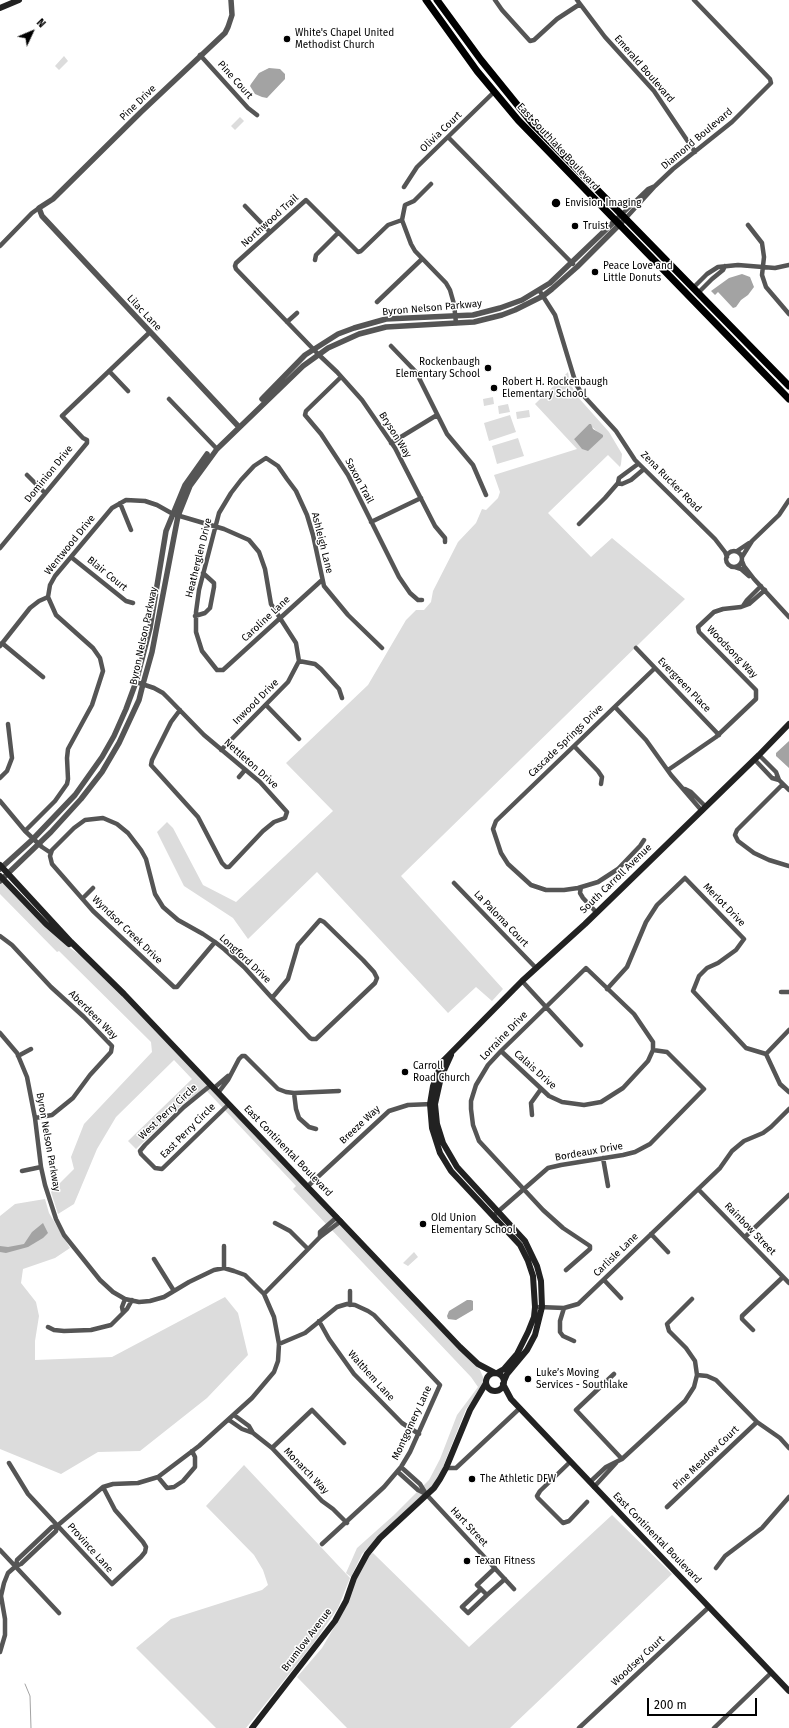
<!DOCTYPE html>
<html>
<head>
<meta charset="utf-8">
<style>
	body { margin:0 }
	#map { position:relative; width:789px; height:1728px; overflow:hidden; background:#fff; font-family:"Fira Sans",sans-serif }
	canvas { display:block }
	.north { position:absolute; left:12px; top:12px; width:40px; height:40px; -webkit-text-stroke:3px #fff; paint-order:stroke; rotate:46deg; font-size:11px; font-weight:700; line-height:16px; text-align:center; color:#000 }
	.north::after { content:''; display:block; margin:auto; width:14px; height:18px; background:#000; clip-path:polygon(50% 0,100% 100%,50% 72%,0 100%) }
	.scale { position:absolute; left:647px; top:1698px; width:110px; height:18px; box-sizing:border-box; border:2px solid #000; border-top:0; padding-left:5px; font-size:12px; line-height:14px; white-space:nowrap; color:#000; -webkit-text-stroke:3px #fff; paint-order:stroke }
</style>
</head>
<body>
<div id="map">
<canvas width="789" height="1728"></canvas>
<div class="north">N</div>
<div class="scale">200 m</div>
</div>
<script>
const ctx = document.querySelector('canvas').getContext('2d');
ctx.lineJoin = 'round';
function paint(path, color) {
  ctx.fillStyle = color;
  ctx.fill(path, 'evenodd');
}
function poly(rows) {
  const path = new Path2D();
  for (const r of rows) {
    if (r.length === 3) {
      path.moveTo(r[0] + r[2], r[1]);
      path.arc(r[0], r[1], r[2], 0, 2 * Math.PI);
      continue;
    }
    path.moveTo(r[0], r[1]);
    for (let i = 2; i < r.length; i += 2) path.lineTo(r[i], r[i + 1]);
  }
  return path;
}
function strokePath(path, color, width, dash) {
  ctx.strokeStyle = color;
  ctx.lineWidth = width;
  ctx.lineCap = dash ? 'butt' : 'round';
  ctx.setLineDash(dash || []);
  ctx.stroke(path);
}
function label(font, color, halo, rows, align = 'center') {
  ctx.font = font + ' "Fira Sans",sans-serif';
  ctx.lineWidth = 3;
  ctx.setLineDash([]);
  ctx.textBaseline = 'middle';
  ctx.strokeStyle = halo;
  ctx.fillStyle = color;
  for (const [text, x, y, turn = 0] of rows) {
    ctx.save();
    ctx.translate(x, y);
    ctx.rotate((+turn || 0) * Math.PI / 180);
    ctx.textAlign = isNaN(turn) ? turn : align;
    if (halo) ctx.strokeText(text, 0, 0);
    ctx.fillText(text, 0, 0);
    ctx.restore();
  }
}
const green = poly([
	[64,56,68,61,59,70,55,66],
	[240,117,244,121,235,130,231,126],
	[568,372,570,383,577,396,609,432,622,454,621,464,620,467,608,455,548,513,591,557,612,538,685,599,401,876,503,989,492,1001,476,987,448,1013,317,872,248,939,233,918,184,886,157,832,167,822,173,828,203,885,236,902,333,811,286,763,368,685,406,620,416,610,424,610,431,602,433,591,458,542,476,523,482,509,486,510,498,498,500,492,494,475,577,449,535,404],
	[589,424,603,437,574,439],
	[493,397,494,404,484,406,483,399],
	[508,404,510,412,499,414,498,406],
	[529,410,530,417,517,419,516,412],
	[510,415,516,432,489,441,484,423],
	[518,438,524,456,497,464,492,446],
	[0,882,4,884,40,921,70,948,90,962,108,981,480,1370,483,1377,484,1382,481,1390,466,1409,440,1474,433,1485,375,1540,362,1554,351,1577,346,1573,357,1548,394,1515,429,1480,440,1459,457,1415,478,1387,471,1377,293,1189,296,1186,204,1088,192,1098,185,1102,136,1149,128,1141,192,1079,174,1060,116,1117,97,1149,74,1204,58,1214,51,1192,74,1169,71,1157,84,1124,152,1052,151,1042,59,951,57,952,0,894],
	[45,1199,49,1213,70,1248,55,1258,23,1269,21,1283,36,1302,39,1316,35,1341,35,1360,112,1357,225,1297,238,1313,248,1355,207,1398,140,1451,98,1452,61,1474,0,1449,0,1216,15,1204],
	[414,1252,418,1257,408,1266,403,1263],
	[244,1465,350,1578,338,1608,313,1644,246,1728,216,1728,136,1648,171,1619,262,1590,268,1585,263,1570,254,1555,206,1506],
	[612,1515,672,1574,510,1728,347,1728,297,1677,322,1648,347,1605,359,1571,368,1556,373,1553,469,1647]
]);
const water = poly([
	[269,68,280,69,285,74,285,79,267,98,262,97,255,94,250,86,251,84,259,73],
	[742,274,750,277,754,287,748,295,741,300,736,307,733,308,718,292,715,295,711,291,729,278],
	[589,424,591,424,593,429,603,435,603,437,588,451,582,449,574,439],
	[789,741,789,768,776,756,776,753],
	[43,1223,48,1233,43,1238,28,1247,6,1253,0,1252,0,1246,8,1247,24,1244,32,1232],
	[467,1300,471,1300,473,1301,473,1310,456,1320,448,1319,447,1316,449,1311]
]);
const stream = poly([
	[25,1684,30,1696,31,1728]
]);
const minor = poly([
	[495,0,502,10,530,41,534,40,557,19,580,4],
	[577,0,605,37,654,91,695,152],
	[200,55,248,108,257,115],
	[448,137,573,264],
	[431,184,414,201,405,205,402,220,411,244,415,251,446,283,450,290,454,304,456,323],
	[404,187,417,167,494,92],
	[245,206,270,232],
	[621,215,648,189,655,186],
	[625,219,655,186,673,169,732,122,771,83,770,79,694,0],
	[402,220,388,225,361,251,358,252,306,200,236,263,235,266,236,269,318,354,337,372,362,400,395,448,435,526,445,538,445,542],
	[748,225,762,243,764,257,762,275,766,287,789,314],
	[0,246,32,213,39,208],
	[315,260,316,255,338,233],
	[693,288,707,274,718,267,738,265,775,268,789,265],
	[539,290,555,315,576,384,582,394,616,431,635,460,715,539,725,552,727,557],
	[698,293,712,279,723,270,725,266],
	[377,302,422,259],
	[287,322,297,313],
	[391,346,416,372,447,434,473,465,486,495],
	[109,371,128,391],
	[341,377,306,411,305,415,321,434,348,475,399,577,410,593,418,600,422,600],
	[169,399,217,449],
	[391,443,437,415],
	[27,475,45,493],
	[618,483,622,484,631,480,644,469],
	[120,503,131,530],
	[371,522,421,498],
	[579,524,605,498,618,483,619,478,638,464],
	[0,548,87,443,87,440,83,438,62,416,150,332],
	[737,551,749,543],
	[734,559,8],
	[71,557,126,601,133,603],
	[742,557,752,541,779,515,789,500],
	[742,561,744,566,754,579,789,617],
	[735,567,741,569,749,576],
	[322,580,223,670,217,670,202,651,196,632,196,612,199,590,219,513,231,493,241,480,254,466,266,458,278,466,287,479,296,491,307,515,313,535,324,586,348,615,382,648],
	[743,606,747,600,761,586],
	[195,616,205,613,210,608,214,587,214,583,203,573],
	[2,643,43,677],
	[0,646,30,608,39,601,48,597],
	[636,648,719,735],
	[299,661,315,664,321,669,339,689,342,698],
	[136,682,154,688,163,693,169,699,204,735,260,782,287,812,285,818,274,822,263,831,229,867,226,867,222,863,198,817,151,765,152,760,171,722,180,710],
	[266,705,299,739],
	[615,707,646,740,671,775,702,811],
	[574,746,598,771,602,777,601,784],
	[759,755,776,772,779,780,789,790],
	[755,760,772,778,779,780],
	[668,770,716,737,756,699,756,690,699,632,698,627,714,612,723,609,741,607,749,604,765,590],
	[239,777,245,770],
	[0,778,7,771,12,758,8,724],
	[783,784,737,830,735,835,738,841,754,853,769,860,789,866],
	[685,789,691,792,706,807],
	[0,801,25,831,42,847,51,853],
	[25,831,55,801,67,784,68,779,67,758,68,749,92,705,103,671,100,658,93,648,56,615,48,597,50,585,55,576,112,508,126,500,145,501,157,505,173,514,224,529,249,540,259,552,265,569,271,604,296,643,299,661,288,682,221,750],
	[644,840,640,846,618,869,598,882,578,888,564,890,546,890,531,885,508,864,501,853,493,829,496,821,655,668],
	[454,883,536,968],
	[581,887,580,893,583,898,596,912],
	[83,898,93,888],
	[0,936,12,945,51,987,84,1017,112,1046,111,1052,90,1075,73,1098,52,1115,35,1118],
	[215,942,177,987,174,987,93,911,52,864,50,856,52,850,74,828,85,820,103,818,117,824,128,833,141,850,146,859,155,894,163,907,178,920,203,934,215,942,224,949,244,967,272,998,310,1038,312,1039,316,1039,375,983,377,978,374,972,363,960,324,922,320,920,298,945,288,979,272,998],
	[522,981,581,1045],
	[607,989,627,967,646,922,657,905,685,878,744,939,736,950,718,963,707,968,699,976,693,991,746,1048,766,1054,780,1084,789,1092],
	[781,992,789,992],
	[0,1033,17,1053,27,1077,35,1118,41,1167,45,1185,56,1219,64,1235,100,1280,113,1292,125,1299,139,1302,150,1301,164,1297,189,1282,214,1270,224,1268,234,1271,245,1275,264,1294,274,1317,279,1344,278,1361,274,1372,252,1398,199,1446,158,1477,138,1483,113,1484,103,1487,57,1526,52,1527,17,1560,16,1566,8,1573,4,1583,1,1596,5,1619,5,1635,0,1652],
	[501,1051,549,1096,562,1102,584,1105,601,1102,623,1088,648,1061,653,1050,653,1042,634,1014,586,968,547,1006,501,1051,488,1065,476,1085,471,1101,471,1109,473,1125,479,1141,543,1210,563,1228,590,1246,590,1249,566,1270],
	[766,1054,789,1030],
	[18,1056,31,1049],
	[211,1085,184,1107,145,1145,140,1151,141,1154,155,1168,162,1169,229,1104],
	[214,1088,228,1076],
	[218,1093,228,1080,239,1059,242,1056,245,1056,278,1089,286,1092,294,1093,339,1091],
	[294,1093,296,1109,299,1118,309,1127,316,1129],
	[532,1115,531,1103,541,1089],
	[603,1158,608,1186],
	[22,1171,41,1167],
	[308,1186,389,1111,408,1105,432,1104],
	[698,1189,789,1283],
	[493,1216,548,1168,561,1165,623,1155,635,1152,650,1144,704,1089,667,1052,653,1050],
	[275,1223,290,1231,308,1249],
	[651,1234,668,1252],
	[320,1237,320,1232,337,1217],
	[745,1237,789,1195],
	[224,1246,224,1268],
	[154,1259,174,1291],
	[604,1280,621,1298],
	[264,1294,320,1237,341,1221],
	[350,1305,350,1291],
	[539,1307,564,1308,578,1304,720,1168,732,1151,744,1141,763,1133,771,1127,789,1109],
	[564,1308,560,1321,560,1332,563,1336,574,1341],
	[123,1312,122,1307,125,1299],
	[319,1321,329,1339,354,1374,402,1423,419,1434],
	[48,1327,54,1330,64,1331,91,1330,111,1325,127,1309,132,1300],
	[753,1330,742,1319,742,1316,783,1277],
	[279,1344,305,1333,337,1307,347,1304,355,1305,368,1311,374,1315,440,1385,410,1452,401,1467,384,1487,322,1544],
	[614,1374,576,1410,622,1459],
	[697,1375,707,1376,716,1380,757,1422,780,1438,789,1448],
	[234,1415,249,1426,253,1433],
	[229,1420,242,1429,253,1433,272,1448,322,1501,333,1509,347,1523],
	[272,1448,312,1410,344,1443],
	[570,1462,540,1491,537,1496,538,1498,563,1523,569,1521,587,1502],
	[9,1463,28,1494,112,1584,141,1557,145,1552,146,1547,143,1542,115,1510,103,1487],
	[401,1467,420,1484,426,1494,514,1589],
	[446,1468,456,1468,520,1408],
	[398,1472,418,1490,426,1494],
	[158,1477,167,1488,174,1487,183,1481,195,1467,195,1457,192,1451],
	[590,1482,606,1467,622,1459,685,1401,694,1387,697,1375,695,1361,686,1348,669,1331,667,1324,692,1299],
	[594,1487,616,1463],
	[667,1507,757,1422],
	[0,1550,59,1613],
	[16,1566,21,1564,56,1531,57,1526],
	[495,1568,477,1585,487,1595,505,1579],
	[716,1568,725,1556,762,1528,789,1497],
	[481,1589,462,1607,468,1613,487,1595],
	[579,1728,709,1607],
	[714,1728,771,1673]
]);
const tertiary = poly([
	[231,0,232,15,228,27,225,33,141,112,53,199,39,208,42,216,239,427],
	[262,399,305,355,338,334,354,328,386,319,473,315,500,308,522,300,550,283,618,218],
	[0,869,33,839,75,795,102,757,114,736,126,709,136,682,150,628,166,531,185,485,207,454],
	[0,881,51,832,81,799,102,772,119,743,139,700,143,684,152,652,178,516,190,486,217,449,303,366,328,348,359,334,386,327,474,322,502,315,515,310,543,296,552,289,577,267,622,222]
]);
const secondary = poly([
	[0,8,19,0],
	[0,865,71,942,124,994,460,1347,478,1364,495,1373],
	[0,876,46,924,69,944],
	[451,1055,441,1077,435,1104,437,1124,443,1143,457,1167,525,1241,537,1266,541,1281,542,1307,535,1335,527,1350,507,1374,504,1381],
	[497,1373,504,1369,517,1354,528,1332,534,1317,535,1307,533,1276,528,1261,520,1245,451,1171,440,1153,432,1128,430,1104,433,1086,442,1062,522,981,585,924,759,755,789,724],
	[495,1382,9],
	[503,1384,511,1399,789,1691],
	[252,1728,335,1621,346,1601,354,1578,367,1554,380,1538,434,1488,440,1479,446,1468,470,1410,486,1383]
]);
const primary = poly([
	[426,0,477,71,518,120,789,399],
	[437,0,481,60,532,123,789,386]
]);
const markers = [
	[287,39,4,"#000"],
	[556,203,5,"#000"],
	[575,226,4,"#000"],
	[595,272,4,"#000"],
	[488,368,4,"#000"],
	[494,388,4,"#000"],
	[405,1072,4,"#000"],
	[423,1224,4,"#000"],
	[528,1379,4,"#000"],
	[472,1479,4,"#000"],
	[467,1561,4,"#000"]
];
const poiNames = [
	["White's Chapel United",295,33],
	["Methodist Church",295,45],
	["Envision Imaging",565,203],
	["Truist",583,226],
	["Peace Love and",603,266],
	["Little Donuts",603,278],
	["Rockenbaugh",480,362,"right"],
	["Elementary School",480,374,"right"],
	["Robert H. Rockenbaugh",502,382],
	["Elementary School",502,394],
	["Carroll",413,1066],
	["Road Church",413,1078],
	["Old Union",431,1218],
	["Elementary School",431,1230],
	["Luke’s Moving",536,1373],
	["Services - Southlake",536,1385],
	["The Athletic DFW",480,1479],
	["Texan Fitness",475,1561]
];
const streetNames = [
	["Emerald Boulevard",644,69,49],
	["Pine Court",235,80,48],
	["Pine Drive",138,103,-44],
	["Olivia Court",441,132,-44],
	["Diamond Boulevard",697,139,-40],
	["East Southlake Boulevard",558,147,47],
	["Northwood Trail",270,221,-42],
	["Byron Nelson Parkway",432,308,-5],
	["Lilac Lane",144,313,47],
	["Bryson Way",395,435,58],
	["Dominion Drive",49,474,-51],
	["Saxon Trail",359,481,62],
	["Zena Rucker Road",671,482,45],
	["Ashleigh Lane",322,543,76],
	["Wentwood Drive",70,545,-51],
	["Heatherglen Drive",199,558,-76],
	["Blair Court",107,574,39],
	["Caroline Lane",266,619,-43],
	["Byron Nelson Parkway",144,636,-78],
	["Woodsong Way",732,652,46],
	["Evergreen Place",684,685,46],
	["Inwood Drive",256,702,-45],
	["Cascade Springs Drive",566,741,-44],
	["Nettleton Drive",251,764,42],
	["South Carroll Avenue",616,879,-44],
	["Merlot Drive",724,905,46],
	["La Paloma Court",501,919,46],
	["Wyndsor Creek Drive",127,930,44],
	["Longford Drive",245,959,43],
	["Aberdeen Way",93,1015,45],
	["Lorraine Drive",504,1036,-46],
	["Calais Drive",535,1070,42],
	["West Perry Circle",168,1112,-43],
	["Breeze Way",360,1125,-43],
	["East Perry Circle",188,1131,-45],
	["Byron Nelson Parkway",48,1142,80],
	["East Continental Boulevard",288,1151,46],
	["Bordeaux Drive",589,1152,-10],
	["Rainbow Street",750,1229,46],
	["Carlisle Lane",616,1255,-44],
	["Walthem Lane",371,1376,48],
	["Montgomery Lane",412,1423,-65],
	["Pine Meadow Court",706,1458,-44],
	["Monarch Way",306,1471,46],
	["Hart Street",469,1527,47],
	["East Continental Boulevard",657,1538,46],
	["Province Lane",90,1548,48],
	["Brumlow Avenue",307,1640,-53],
	["Woodsey Court",638,1661,-43]
];
paint(green, '#dcdcdc');
paint(water, '#a3a3a3');
strokePath(stream, '#a3a3a3', 1);
strokePath(minor, '#555', 4.5);
strokePath(tertiary, '#555', 5.5);
strokePath(secondary, '#222', 6);
strokePath(primary, '#000', 7);
for (const [x, y, r, color] of markers) {
  const dot = new Path2D();
  dot.arc(x, y, r, 0, 2 * Math.PI);
  ctx.fillStyle = color;
  ctx.fill(dot);
  strokePath(dot, '#fff', 1.5);
}
label('10px', '#000', '#fff', poiNames, 'left');
label('10px', '#000', '#fff', streetNames);
</script>
</body>
</html>
